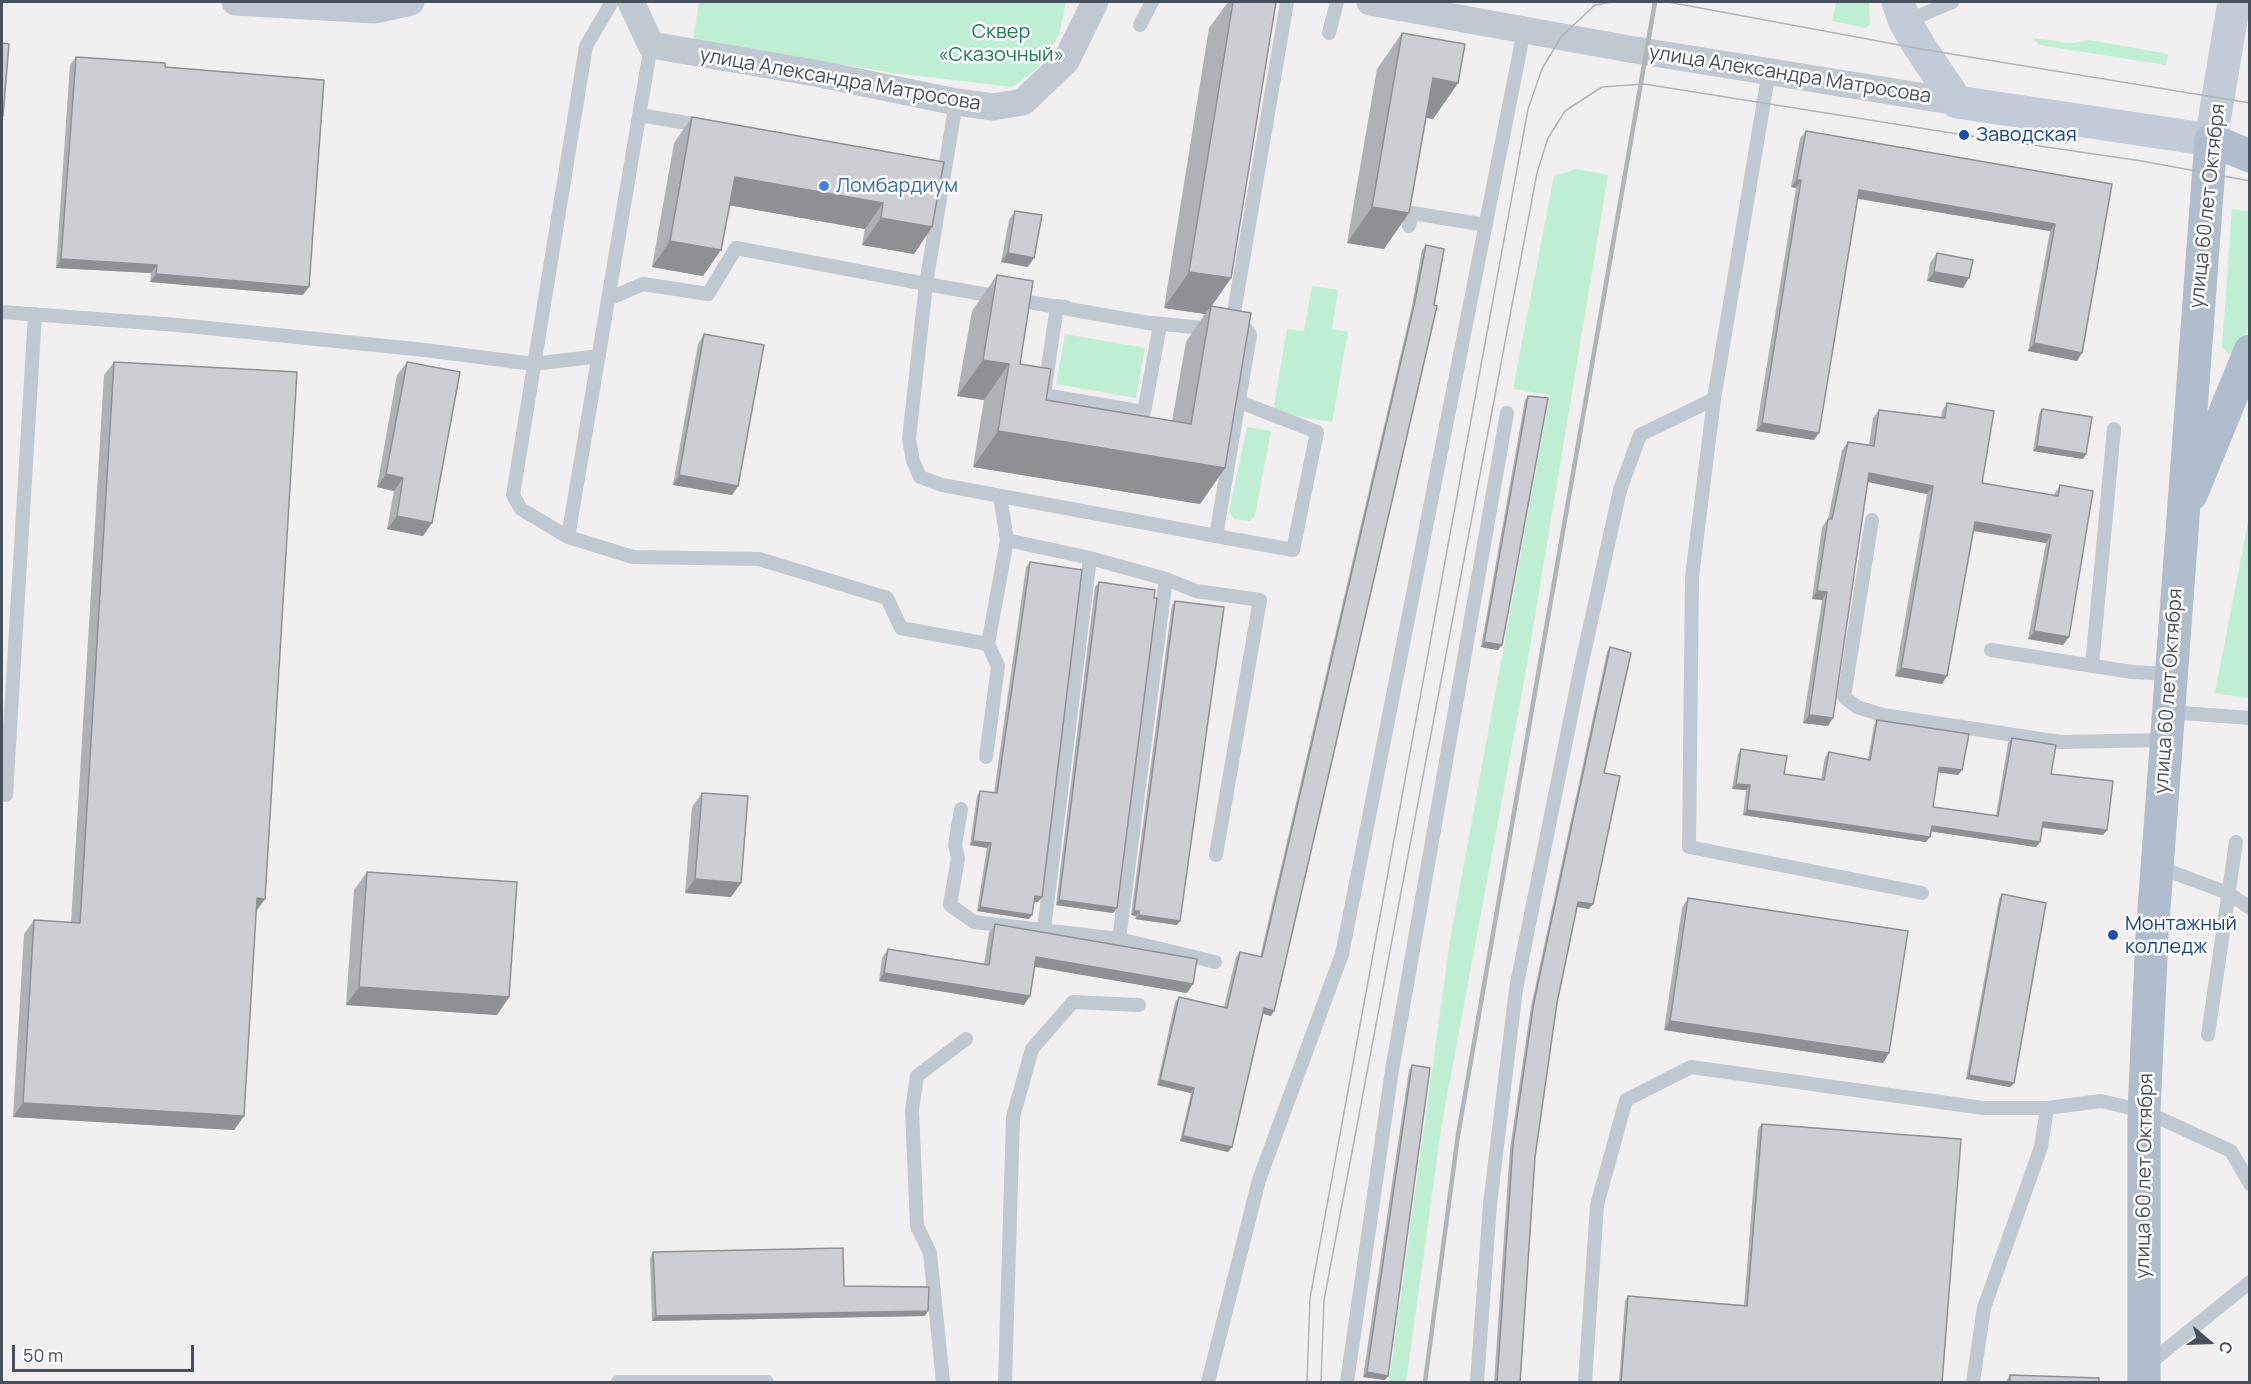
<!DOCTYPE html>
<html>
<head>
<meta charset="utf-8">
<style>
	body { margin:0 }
	#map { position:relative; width:2251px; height:1384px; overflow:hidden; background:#f1efef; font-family:Manrope,sans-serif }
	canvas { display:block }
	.frame { position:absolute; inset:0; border:3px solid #47515c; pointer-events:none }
	.north { position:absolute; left:2179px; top:1312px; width:60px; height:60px; -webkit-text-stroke:4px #fff; paint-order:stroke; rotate:109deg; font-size:16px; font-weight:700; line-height:24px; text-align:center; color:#47515c }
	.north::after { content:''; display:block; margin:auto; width:21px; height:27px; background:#47515c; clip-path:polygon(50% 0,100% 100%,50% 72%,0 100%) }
	.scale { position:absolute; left:12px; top:1345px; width:182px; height:27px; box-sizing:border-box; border:3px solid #47515c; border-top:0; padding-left:8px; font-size:18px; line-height:21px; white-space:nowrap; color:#47515c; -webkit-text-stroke:4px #fff; paint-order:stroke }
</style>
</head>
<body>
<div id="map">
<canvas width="2251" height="1384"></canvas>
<div class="frame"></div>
<div class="north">С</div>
<div class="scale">50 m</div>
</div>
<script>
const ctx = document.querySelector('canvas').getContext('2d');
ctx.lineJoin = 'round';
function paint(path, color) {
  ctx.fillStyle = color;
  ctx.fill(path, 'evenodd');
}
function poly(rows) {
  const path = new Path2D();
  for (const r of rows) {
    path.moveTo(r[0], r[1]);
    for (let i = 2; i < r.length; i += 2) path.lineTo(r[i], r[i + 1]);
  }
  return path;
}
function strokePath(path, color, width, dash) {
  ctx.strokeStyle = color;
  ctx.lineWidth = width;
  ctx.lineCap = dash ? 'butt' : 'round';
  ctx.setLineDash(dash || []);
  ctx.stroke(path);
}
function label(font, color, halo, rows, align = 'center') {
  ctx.font = font + ' Manrope,sans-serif';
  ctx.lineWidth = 5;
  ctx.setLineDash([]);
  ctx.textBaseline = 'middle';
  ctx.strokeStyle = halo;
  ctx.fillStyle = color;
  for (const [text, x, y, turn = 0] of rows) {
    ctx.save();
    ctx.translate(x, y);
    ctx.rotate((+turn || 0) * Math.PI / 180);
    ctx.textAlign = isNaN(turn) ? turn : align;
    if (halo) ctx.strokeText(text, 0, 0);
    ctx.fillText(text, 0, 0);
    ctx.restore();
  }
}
const green = poly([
	[699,2,1066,2,1059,35,1039,67,1013,87,893,73,693,39],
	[1836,2,1869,2,1870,24,1866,28,1832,21],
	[2032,38,2072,43,2090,40,2168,54,2166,65,2039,45],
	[1576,169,1608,175,1527,665,1442,1123,1406,1382,1389,1382,1450,940,1550,395,1513,389,1554,176],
	[2232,209,2249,211,2249,326,2239,349,2229,354,2222,347],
	[1312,286,1338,290,1332,329,1348,332,1332,422,1273,412,1287,329,1304,331],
	[1065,334,1145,348,1136,398,1056,384],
	[1247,427,1271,431,1255,515,1250,521,1234,519,1229,511],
	[2249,517,2250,698,2249,698,2215,693]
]);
const lane = poly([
	[612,2,586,46,513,495,521,509,568,537,651,45],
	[1905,22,1952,2],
	[1140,25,1152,2],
	[1329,33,1337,2],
	[1769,71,1714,399,1692,577,1689,847,1922,893],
	[956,102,926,284,909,439,913,461,920,477,942,485,1216,536,1250,335,1242,323,1233,318,1287,2],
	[640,115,704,126],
	[1409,226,1412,213,1486,225],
	[608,299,643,284,708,294,736,248,926,284,1160,325],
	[1066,307,1057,306,1044,395,1144,412,1160,325],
	[2,312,178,325,425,350,533,364,599,356],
	[1152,323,1214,329],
	[1000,496,1007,540,1090,558,1166,579,1196,591,1260,600,1216,855],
	[1872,520,1844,697,1857,707,1883,715,2060,742,2165,740],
	[1216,536,1293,550,1317,432,1240,402],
	[568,537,633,557,759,559,887,598,901,628,988,644,1007,540],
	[1991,650,2132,672,2171,674],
	[2092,666,2114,429],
	[2168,712,2250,718],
	[986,757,998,666,988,644],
	[6,795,35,314],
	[961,809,955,845,958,858,950,905,974,922,1119,939,1166,579],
	[2158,867,2228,893,2250,908],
	[1044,929,1090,558],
	[1119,939,1215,962],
	[2208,1035,2236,842],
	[2146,1366,2250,1282],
	[618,1382,767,1382],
	[943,1382,930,1253,917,1226,912,1110,917,1076,966,1039],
	[1005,1382,1013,1117,1032,1049,1073,1002,1139,1005],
	[1208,1382,1259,1180,1342,954,1524,30],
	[1347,1382,1392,1070,1507,413],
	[1477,1382,1490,1204,1516,989,1579,676,1620,490,1640,435,1714,399],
	[1585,1382,1597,1205,1626,1100,1691,1067,1983,1108,2047,1108,2101,1101,2144,1111,2231,1151,2250,1184],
	[1973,1382,1984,1308,2041,1147,2047,1108]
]);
const street = poly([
	[235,2,375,10,411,2],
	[631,2,651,45,815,73,956,102,993,107,1023,102,1066,61,1095,2],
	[1370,2,1629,49,1957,102]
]);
const secondary = poly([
	[1898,2,1905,22,1921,49,1957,102,2211,140,2234,2]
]);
const primary = poly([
	[2211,140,2250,156],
	[2191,495,2250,351],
	[2144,1382,2144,1111,2152,936,2211,140]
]);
const tram = poly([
	[1668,2,1921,49,2250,103],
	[1307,1382,1310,1298,1528,109,1542,69,1561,37,1595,5,1612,2],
	[1321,1382,1324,1300,1537,173,1548,138,1565,111,1602,87,1644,84,1964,135,2142,161,2250,181]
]);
const rail = poly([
	[1425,1382,1458,1135,1655,2]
]);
const wall = poly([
	[1228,2,1276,2,1231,278,1212,306,1225,468,1200,504,973,467,984,400,957,396,972,311,997,275,1020,364,1046,400,1172,421,1186,342,1205,314,1164,308,1209,28],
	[1402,33,1458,83,1433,119,1426,118,1384,249,1347,243,1377,69],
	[76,57,165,67,303,295,150,282,151,273,56,268,70,65],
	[692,117,944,162,932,227,914,254,862,245,865,229,729,205,703,276,652,267,674,143],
	[1806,131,2112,184,2077,361,2028,351,2050,231,1857,198,1814,440,1756,431,1796,188,1791,187,1800,139],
	[1015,211,1028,267,1001,262,1009,220],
	[1426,245,1444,249,1271,1016,1263,1014,1232,1147,1228,1152,1180,1141,1191,1093,1157,1085,1175,1002,1179,997,1224,1007,1236,957,1240,952,1260,957,1412,306,1422,250],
	[1937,253,1963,288,1927,281,1930,263],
	[704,334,738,486,732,495,673,485,698,344],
	[114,362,256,912,244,1116,234,1130,13,1117,24,934,34,920,71,923,104,375],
	[407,362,423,536,387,529,394,491,377,487,397,375],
	[1528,396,1498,650,1481,647,1525,400],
	[1947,403,1982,483,2054,495,2060,485,2063,645,2028,639,2046,543,1973,531,1942,684,1895,676,1927,494,1868,482,1828,726,1803,723,1822,600,1812,599,1822,527,1828,519,1842,450,1848,442,1869,445,1873,418,1879,410,1941,418,1942,411],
	[2042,409,2083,459,2033,451,2039,414],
	[1030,562,1038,902,1034,901,1029,919,977,911,987,848,970,845,977,796,980,791,994,793,1026,567],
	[1099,582,1117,908,1113,913,1056,905,1095,587],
	[1175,601,1177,925,1135,919,1136,916,1131,915,1172,605],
	[1610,647,1604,773,1589,909,1576,907,1557,1003,1535,1157,1520,1383,1494,1383,1510,1149,1531,1007,1607,652],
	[1877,720,1962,770,1958,775,1938,772,1933,807,1996,816,2008,743,2012,738,2051,774,2107,830,2103,835,2042,828,2040,842,2036,847,1931,831,1926,842,1743,815,1746,790,1732,789,1738,754,1741,749,1784,774,1821,779,1825,757,1829,752,1868,759,1874,725],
	[702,793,741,883,731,897,685,893,692,807],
	[367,872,509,997,497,1015,346,1005,354,890],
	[2002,894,2014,1083,2010,1087,1966,1079,1999,899],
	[1688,898,1889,1053,1883,1063,1664,1030,1682,908],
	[995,924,1187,993,1035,966,1030,996,1024,1005,879,981,882,958,888,949,984,964,989,933],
	[1412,1065,1388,1376,1385,1380,1363,1377,1409,1070],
	[1762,1124,1942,1383,1619,1383,1625,1301,1628,1296,1744,1305,1758,1129],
	[653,1252,844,1286,925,1316,652,1321,650,1258],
	[2010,1375,2099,1383,2005,1383]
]);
const shadedWall = poly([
	[1433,78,1458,83,1433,119,1408,114],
	[735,177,883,203,865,229,716,203],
	[1797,180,1801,180,1796,188,1791,187],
	[1859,190,2055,224,2050,231,1853,198],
	[1372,207,1409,213,1384,249,1347,243],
	[881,218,932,227,914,254,862,245],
	[670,241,721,250,703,276,652,267],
	[1008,253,1034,258,1028,267,1001,262],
	[61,259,157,265,151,273,56,268],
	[1189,272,1231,278,1210,308,1211,306,1205,314,1164,308],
	[1934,272,1969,278,1963,288,1927,281],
	[156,274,309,287,303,295,150,282],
	[2034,343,2082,353,2077,361,2028,351],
	[983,360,1009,364,984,400,957,396],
	[1762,423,1819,433,1814,440,1756,431],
	[998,431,1225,468,1200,504,973,467],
	[2037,446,2086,454,2083,459,2033,451],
	[1869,473,1933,486,1927,494,1863,481],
	[386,474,403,478,394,491,377,487],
	[679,475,738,486,732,495,673,485],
	[397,516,432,523,423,536,387,529],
	[1975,522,2051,535,2046,543,1969,530],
	[1817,591,1827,592,1822,600,1812,599],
	[2034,631,2069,637,2063,645,2028,639],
	[1484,642,1502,645,1498,650,1481,647],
	[1901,668,1947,676,1942,684,1895,676],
	[1809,715,1833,718,1828,726,1803,723],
	[1939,767,1962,770,1958,775,1936,772],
	[1736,784,1750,785,1746,790,1732,789],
	[1747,810,1930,837,1926,842,1743,815],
	[2043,822,2107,830,2103,835,2040,827],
	[1932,826,2040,842,2036,847,1928,831],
	[973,841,991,843,987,848,970,845],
	[695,879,741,883,731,897,685,893],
	[1035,896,1042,897,1038,902,1031,901],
	[257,898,265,899,255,913],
	[1059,900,1117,908,1113,913,1056,905],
	[1578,902,1593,904,1589,909,1574,906],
	[980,907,1032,915,1029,919,977,911],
	[1134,911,1139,911,1136,916,1131,915],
	[1139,915,1180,921,1177,925,1135,919],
	[1036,957,1193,984,1187,993,1030,966],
	[884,973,1030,996,1024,1005,879,981],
	[359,987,509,997,497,1015,346,1005],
	[1264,1008,1274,1011,1271,1016,1261,1013],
	[1670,1021,1889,1053,1883,1063,1664,1030],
	[1969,1075,2014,1083,2010,1087,1966,1079],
	[1160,1080,1194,1088,1191,1093,1157,1085],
	[23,1103,244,1116,234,1130,13,1117],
	[1183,1136,1232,1147,1228,1152,1180,1141],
	[928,1311,925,1316,652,1321,656,1316],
	[1367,1372,1388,1376,1385,1380,1363,1377]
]);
const building = poly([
	[1233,2,1276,2,1231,278,1189,272,1233,2],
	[1402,33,1465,44,1458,83,1433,78,1409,213,1372,207,1402,33],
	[2,43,9,44,3,116,2,115,2,43],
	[76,57,165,63,165,67,324,80,309,287,156,274,157,265,61,259,76,57],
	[692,117,944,162,932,227,881,218,883,203,735,177,721,250,670,241,692,117],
	[1806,131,2112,184,2082,353,2034,343,2055,224,1859,190,1819,433,1762,423,1801,180,1797,180,1806,131],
	[1015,211,1042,215,1034,258,1008,253,1015,211],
	[1426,245,1444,249,1434,305,1437,306,1274,1011,1264,1008,1232,1147,1183,1136,1194,1088,1160,1080,1179,997,1227,1008,1240,952,1262,957,1415,301,1426,245],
	[1937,253,1973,260,1969,278,1934,272,1937,253],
	[997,275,1033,281,1020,364,1051,369,1046,400,1191,424,1211,306,1251,313,1225,468,998,431,1009,364,983,360,997,275],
	[704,334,764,345,738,486,679,475,704,334],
	[114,362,297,372,265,899,257,898,244,1116,23,1103,34,920,80,923,114,362],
	[407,362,460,372,432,523,397,516,403,478,386,474,407,362],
	[1528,396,1548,398,1502,645,1484,642,1528,396],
	[1947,403,1994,411,1982,483,2058,496,2060,485,2093,491,2069,637,2034,631,2051,535,1975,522,1947,676,1901,668,1933,486,1869,473,1833,718,1809,715,1827,592,1817,591,1828,519,1832,519,1848,442,1874,446,1879,410,1945,418,1947,403],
	[2042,409,2092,417,2086,454,2037,446,2042,409],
	[1030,562,1082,570,1042,897,1035,896,1032,915,980,907,991,843,973,841,980,791,997,793,1030,562],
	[1099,582,1155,590,1154,598,1157,598,1117,908,1059,900,1099,582],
	[1175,601,1224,607,1180,921,1139,915,1139,911,1134,911,1175,601],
	[1610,647,1631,653,1604,773,1620,776,1593,904,1578,902,1557,1003,1535,1157,1520,1383,1497,1383,1513,1144,1534,1002,1610,647],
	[1877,720,1969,734,1962,770,1939,767,1933,807,1998,816,2012,738,2056,745,2051,774,2113,781,2107,830,2043,822,2040,842,1932,826,1930,837,1747,810,1750,785,1736,784,1741,749,1787,756,1784,774,1824,780,1829,752,1870,760,1877,720],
	[702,793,748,796,741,883,695,879,702,793],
	[367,872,517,882,509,997,359,987,367,872],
	[2002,894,2046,903,2014,1083,1969,1075,2002,894],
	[1688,898,1908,931,1889,1053,1670,1021,1688,898],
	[995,924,1197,959,1193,984,1036,957,1030,996,884,973,888,949,989,965,995,924],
	[1412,1065,1430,1068,1388,1376,1367,1372,1412,1065],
	[1762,1124,1961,1139,1942,1383,1621,1383,1628,1296,1747,1306,1762,1124],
	[843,1248,844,1286,929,1287,928,1311,656,1316,653,1252,843,1248],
	[2010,1375,2099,1378,2099,1383,2010,1383,2010,1375]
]);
const markers = [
	[1964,135,6,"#1a4fb4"],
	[824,186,6,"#3f7fe0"],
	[2113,935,6,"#1a4fb4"]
];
const parkNames = [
	["Сквер",1001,32],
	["«Сказочный»",1001,55]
];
const streetNames = [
	["улица Александра Матросова",1790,75,9],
	["улица Александра Матросова",840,80,10],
	["улица 60 лет Октября",2208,206,-84],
	["улица 60 лет Октября",2169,691,-86],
	["улица 60 лет Октября",2145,1176,-89]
];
const transitNames = [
	["Заводская",1976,135],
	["Монтажный",2125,924],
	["колледж",2125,947]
];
const shopNames = [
	["Ломбардиум",836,186]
];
paint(green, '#beefd3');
strokePath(lane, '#c0c9d1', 14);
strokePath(street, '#c0c9d1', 27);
strokePath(secondary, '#c2cbd8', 33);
strokePath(primary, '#afbdcd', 33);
strokePath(tram, '#b1b4b9', 1.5);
strokePath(rail, '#b1b4b9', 4.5);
paint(wall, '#afb1b6');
paint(shadedWall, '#8f9094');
paint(building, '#ccced4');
strokePath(building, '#8f9094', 1.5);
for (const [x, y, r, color] of markers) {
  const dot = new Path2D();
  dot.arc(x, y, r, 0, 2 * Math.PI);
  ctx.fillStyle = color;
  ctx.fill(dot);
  strokePath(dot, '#fff', 2);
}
label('20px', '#187d4f', '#fff', parkNames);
label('20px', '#47515c', '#fff', streetNames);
label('20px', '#164399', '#fff', transitNames, 'left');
label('20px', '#366cbe', '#fff', shopNames, 'left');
</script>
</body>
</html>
